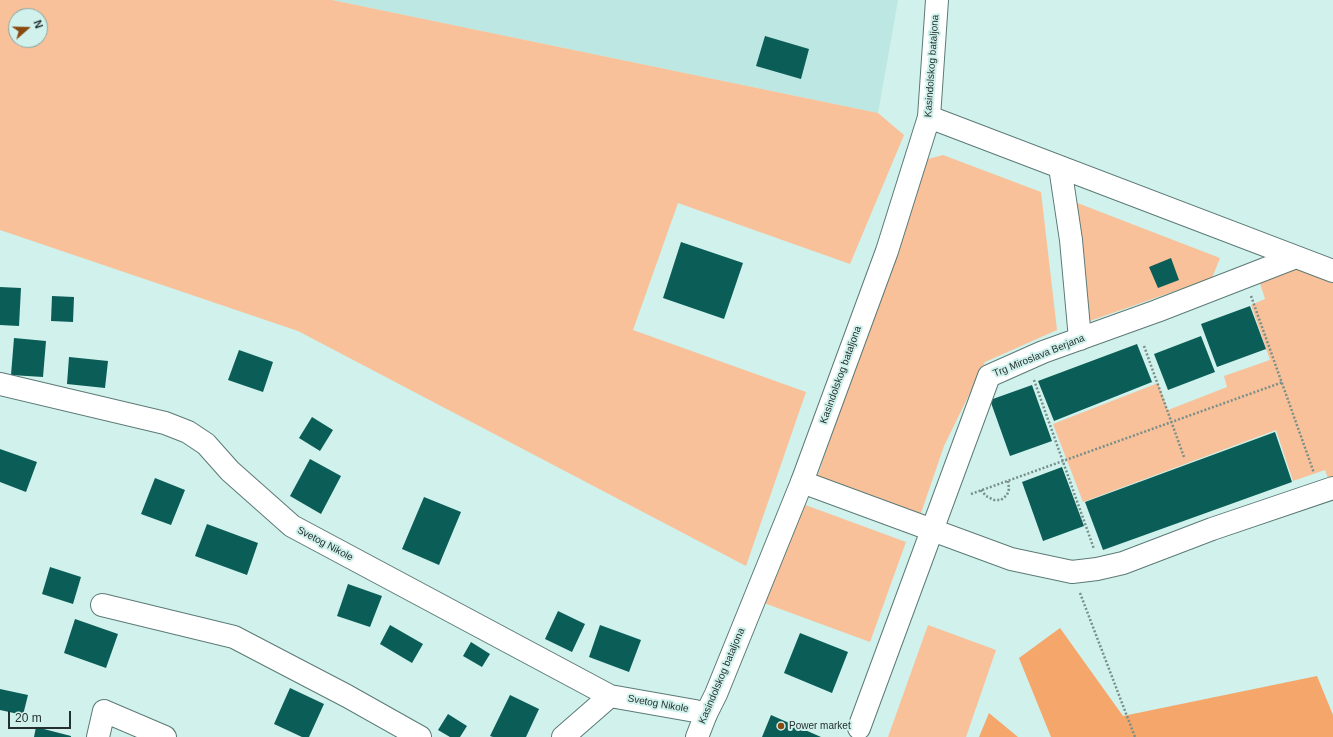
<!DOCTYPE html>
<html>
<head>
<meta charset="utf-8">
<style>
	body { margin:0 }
	#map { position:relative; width:1333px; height:737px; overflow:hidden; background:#d0f1ec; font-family:Arial,sans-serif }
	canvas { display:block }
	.north { position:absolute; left:8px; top:8px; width:40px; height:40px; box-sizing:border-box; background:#d0f1ec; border:1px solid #8ba4a0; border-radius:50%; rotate:70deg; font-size:11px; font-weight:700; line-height:16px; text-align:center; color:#24312f }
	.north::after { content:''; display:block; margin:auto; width:14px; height:18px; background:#894a0f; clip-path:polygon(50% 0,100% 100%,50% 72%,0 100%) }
	.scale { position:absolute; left:8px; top:711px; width:63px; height:18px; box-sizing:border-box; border:2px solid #24312f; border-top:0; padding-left:5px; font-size:12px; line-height:14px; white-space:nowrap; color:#24312f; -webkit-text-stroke:3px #d0f1ec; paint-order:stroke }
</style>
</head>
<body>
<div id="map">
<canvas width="1333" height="737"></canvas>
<div class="north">N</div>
<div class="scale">20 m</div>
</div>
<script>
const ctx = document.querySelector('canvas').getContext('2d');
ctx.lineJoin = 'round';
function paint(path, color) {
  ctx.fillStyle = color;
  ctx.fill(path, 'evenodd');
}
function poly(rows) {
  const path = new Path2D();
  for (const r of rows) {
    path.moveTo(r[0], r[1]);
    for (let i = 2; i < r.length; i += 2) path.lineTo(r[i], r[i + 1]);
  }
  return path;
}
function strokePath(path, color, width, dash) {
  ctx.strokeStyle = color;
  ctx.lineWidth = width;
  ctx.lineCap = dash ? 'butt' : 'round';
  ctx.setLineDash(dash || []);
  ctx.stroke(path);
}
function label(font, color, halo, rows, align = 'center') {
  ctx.font = font + ' Arial,sans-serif';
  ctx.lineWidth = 4;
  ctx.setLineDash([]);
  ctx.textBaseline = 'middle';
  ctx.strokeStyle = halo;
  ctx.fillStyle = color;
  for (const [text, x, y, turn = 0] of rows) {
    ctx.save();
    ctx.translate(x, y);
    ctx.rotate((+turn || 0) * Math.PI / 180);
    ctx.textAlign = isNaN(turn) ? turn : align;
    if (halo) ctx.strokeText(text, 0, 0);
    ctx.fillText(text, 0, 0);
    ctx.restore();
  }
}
const built = poly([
	[332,0,898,0,878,113]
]);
const green = poly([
	[0,0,332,0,878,113,904,135,850,264,678,203,633,330,806,392,746,566,298,331,0,230],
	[16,16,40,16,40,40,16,40],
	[943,155,1041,192,1057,330,985,362,944,446,920,516,817,478,924,160],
	[1067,199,1220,258,1212,278,1084,323],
	[1294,267,1333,283,1333,480,1329,481,1325,470,1293,481,1276,430,1083,502,1053,424,1158,383,1168,410,1227,387,1224,376,1270,360,1251,305,1265,299,1259,280],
	[800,503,906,542,870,642,764,603],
	[928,625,996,650,966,737,888,737]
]);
const forest = poly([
	[1060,628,1123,716,1317,676,1333,715,1333,737,1051,737,1019,658],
	[989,713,1018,737,979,737]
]);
const building = poly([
	[765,36,809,49,801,79,756,66],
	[681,242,743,263,724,319,663,298],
	[1171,258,1179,280,1158,288,1149,267],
	[0,287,21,288,19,326,0,325],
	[52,296,74,297,73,322,51,321],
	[1250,306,1266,349,1217,367,1201,324],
	[1201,336,1215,372,1168,390,1154,354],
	[14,338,46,341,43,377,11,375],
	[1137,344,1152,382,1054,421,1038,381],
	[239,350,273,362,263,392,228,380],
	[69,357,108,361,105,388,67,384],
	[1032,385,1052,441,1010,456,990,400],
	[312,417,333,430,320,451,299,438],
	[1275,432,1292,482,1103,550,1085,502],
	[0,449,37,462,26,492,0,482],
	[310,459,341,476,321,514,290,496],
	[1062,467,1084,526,1043,541,1022,482],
	[155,478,185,490,171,525,141,514],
	[424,497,461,512,439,565,402,549],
	[207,524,258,543,247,575,195,556],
	[50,567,81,577,73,604,42,594],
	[348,584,382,596,370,627,337,616],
	[558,611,585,624,572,652,545,639],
	[75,619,118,634,106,668,64,653],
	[390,625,423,644,412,663,380,644],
	[600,625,641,640,629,672,589,657],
	[800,633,848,652,832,693,784,673],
	[471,642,490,654,482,667,463,656],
	[290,688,324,704,309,737,302,737,274,724],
	[0,689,28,695,23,715,0,710],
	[510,695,539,709,526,737,493,737,490,736],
	[448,714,467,726,460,737,450,737,438,730],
	[771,715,821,737,762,737],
	[36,727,71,736,71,737,34,737]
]);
const path = poly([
	[1251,296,1314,473],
	[1144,346,1184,457],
	[1034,380,1094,549],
	[981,490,986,496,994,500,1001,500,1007,495,1009,489,1008,480],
	[971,494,1283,382],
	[1080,593,1135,737]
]);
const minor = poly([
	[929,117,1333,271],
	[1060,167,1071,240,1080,339],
	[0,384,165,423,188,432,206,444,230,471,292,526,610,696,695,711,706,714],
	[802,482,1011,559,1072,572,1097,569,1123,563,1212,529,1333,488],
	[102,605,234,637,347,696,420,737],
	[859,728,989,376,1043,352,1157,311,1296,257],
	[98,737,104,711,165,737],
	[563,737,610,696]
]);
const tertiary = poly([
	[697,737,706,714,716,694,802,482,887,251,929,117,937,0]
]);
const markers = [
	[781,726,4,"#894a0f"]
];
const streetNames = [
	["Kasindolskog bataljona",932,66,-86],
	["Trg Miroslava Berjana",1039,356,-22],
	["Kasindolskog bataljona",841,375,-70],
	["Svetog Nikole",325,544,28],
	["Kasindolskog bataljona",722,676,-67],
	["Svetog Nikole",658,704,10]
];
const poiNames = [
	["Power market",789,726]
];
paint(built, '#bde7e2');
paint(green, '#f8c199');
paint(forest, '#f5a66a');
paint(building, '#0b5d57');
strokePath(minor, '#5c7a76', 24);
strokePath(tertiary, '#5c7a76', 24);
strokePath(path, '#788f8b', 2.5, [2, 2]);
strokePath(minor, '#fff', 22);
strokePath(tertiary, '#fff', 22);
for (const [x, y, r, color] of markers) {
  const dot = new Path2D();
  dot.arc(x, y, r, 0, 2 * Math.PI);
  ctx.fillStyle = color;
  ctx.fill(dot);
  strokePath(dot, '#d0f1ec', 1.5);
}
label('10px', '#24312f', '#d0f1ec', streetNames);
label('10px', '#24312f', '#d0f1ec', poiNames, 'left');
</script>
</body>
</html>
